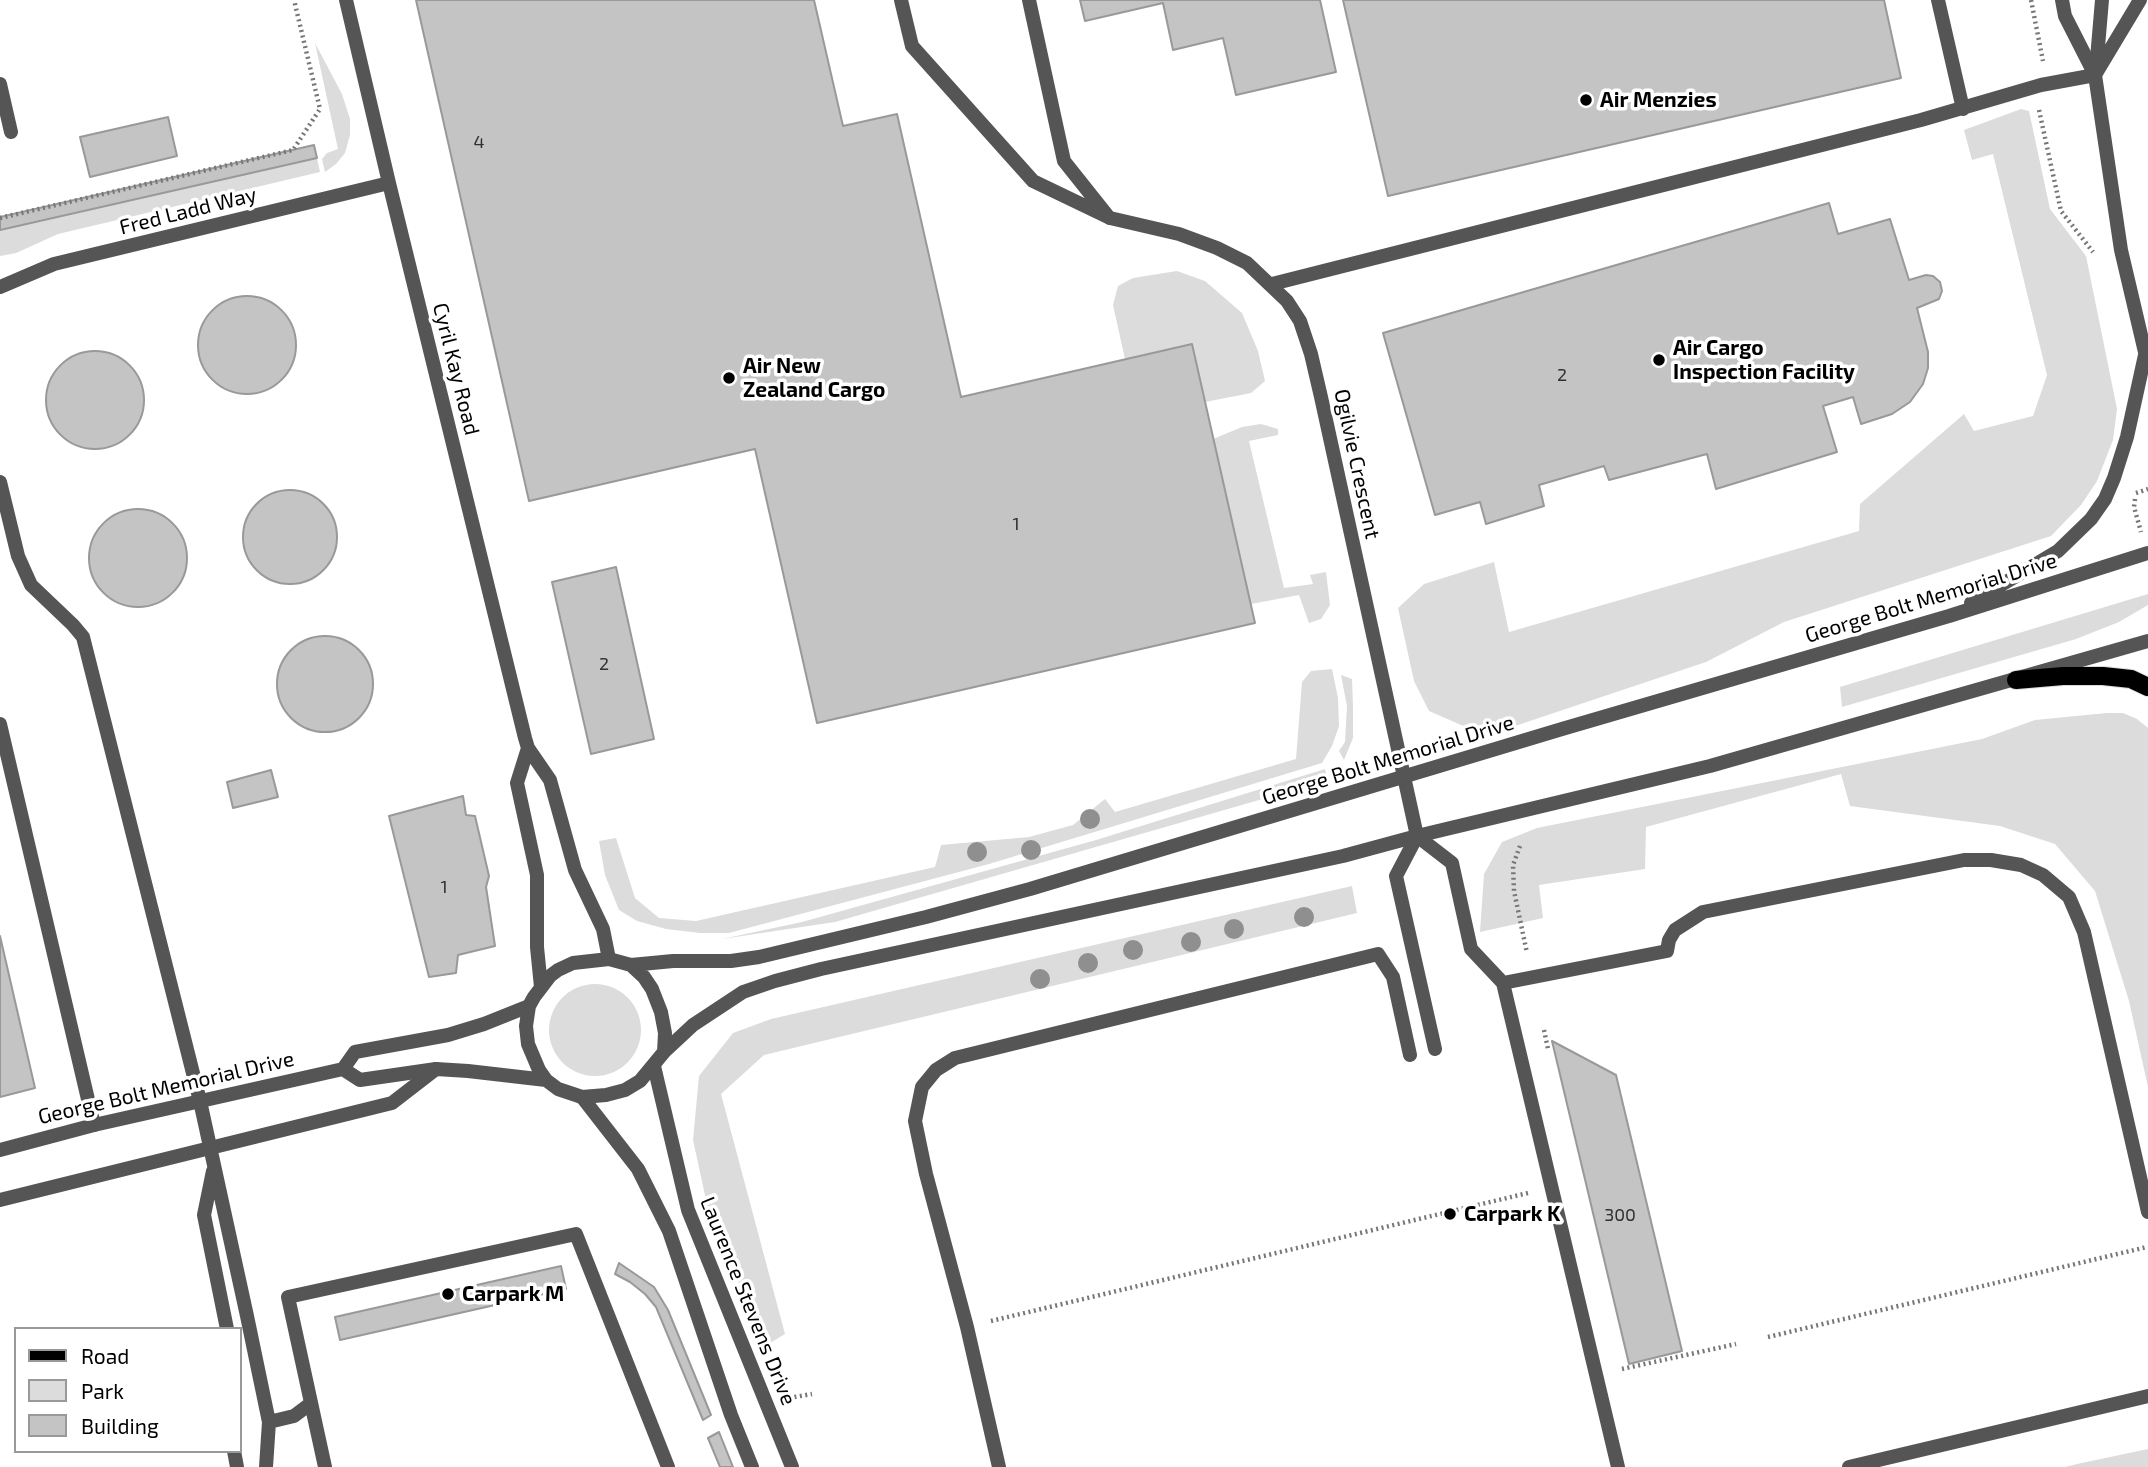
<!DOCTYPE html>
<html>
<head>
<meta charset="utf-8">
<style>
	body { margin:0 }
	#map { position:relative; width:2148px; height:1467px; overflow:hidden; background:#fff; font-family:"Exo 2",sans-serif }
	canvas { display:block }
	.legend { position:absolute; left:14px; top:1327px; width:228px; height:126px; box-sizing:border-box; background:#fff; border:2px solid #999; margin:0; padding:9px 12px; list-style:none; font-size:21px; color:#000 }
	.legend li { display:flex; align-items:center; gap:14px; height:35px }
	.legend b { width:35px; border:2px solid #999 }
</style>
</head>
<body>
<div id="map">
<canvas width="2148" height="1467"></canvas>
<ul class="legend">
<li><b style="height:9px;background:#000"></b>Road</li>
<li><b style="height:19px;background:#dcdcdc"></b>Park</li>
<li><b style="height:19px;background:#c4c4c4"></b>Building</li>
</ul>
</div>
<script>
const ctx = document.querySelector('canvas').getContext('2d');
ctx.lineJoin = 'round';
function paint(path, color) {
  ctx.fillStyle = color;
  ctx.fill(path, 'evenodd');
}
function poly(rows) {
  const path = new Path2D();
  for (const r of rows) {
    if (r.length === 3) {
      path.moveTo(r[0] + r[2], r[1]);
      path.arc(r[0], r[1], r[2], 0, 2 * Math.PI);
      continue;
    }
    path.moveTo(r[0], r[1]);
    for (let i = 2; i < r.length; i += 2) path.lineTo(r[i], r[i + 1]);
  }
  return path;
}
function strokePath(path, color, width, dash) {
  ctx.strokeStyle = color;
  ctx.lineWidth = width;
  ctx.lineCap = dash ? 'butt' : 'round';
  ctx.setLineDash(dash || []);
  ctx.stroke(path);
}
function label(font, color, halo, rows, align = 'center') {
  ctx.font = font + ' "Exo 2",sans-serif';
  ctx.lineWidth = 7;
  ctx.setLineDash([]);
  ctx.textBaseline = 'middle';
  ctx.strokeStyle = halo;
  ctx.fillStyle = color;
  for (const [text, x, y, turn = 0] of rows) {
    ctx.save();
    ctx.translate(x, y);
    ctx.rotate((+turn || 0) * Math.PI / 180);
    ctx.textAlign = isNaN(turn) ? turn : align;
    if (halo) ctx.strokeText(text, 0, 0);
    ctx.fillText(text, 0, 0);
    ctx.restore();
  }
}
const green = poly([
	[315,43,342,94,350,119,350,135,345,153,336,164,325,172,322,159,327,153,338,149],
	[2021,109,2029,111,2050,209,2086,256,2117,409,2113,440,2097,481,2081,505,2051,536,1784,622,1706,662,1512,727,1468,728,1429,711,1414,681,1398,608,1424,584,1494,562,1509,632,1859,531,1860,504,1964,414,1974,431,2033,416,2047,375,1993,154,1972,160,1964,130],
	[317,158,320,172,58,234,16,253,0,256,0,230],
	[1177,271,1205,281,1242,313,1258,351,1265,381,1251,393,1205,402,1192,344,1125,359,1113,305,1118,286,1133,278],
	[1261,424,1278,429,1278,435,1249,441,1284,588,1313,584,1310,575,1326,572,1330,605,1321,619,1309,623,1299,595,1251,604,1213,439,1242,427],
	[2148,594,2148,605,2119,622,2076,639,1842,707,1840,687],
	[1332,669,1338,698,1339,726,1332,746,1322,763,989,864,729,933,700,933,666,929,637,921,619,910,605,875,599,841,616,838,635,898,659,918,696,921,935,867,941,845,1029,837,1073,825,1105,799,1115,812,1296,759,1302,682,1311,671],
	[1341,675,1352,679,1353,707,1353,738,1344,760,1339,751,1345,742,1347,706],
	[2107,713,2123,713,2137,719,2148,728,2148,1087,2129,1001,2095,891,2055,844,2000,826,1850,806,1841,774,1646,827,1645,869,1539,885,1543,918,1480,932,1484,874,1502,842,1537,828,1982,739,2035,720],
	[1325,769,1327,778,1280,794,835,922,722,939,802,922,1096,840],
	[1352,886,1357,913,764,1055,721,1094,785,1334,765,1346,708,1209,693,1140,699,1076,733,1033,771,1019],
	[595,1030,46],
	[2148,1449,2148,1467,2065,1467,2077,1464]
]);
const building = poly([
	[416,0,814,0,843,126,897,114,961,397,1192,344,1255,623,817,723,755,449,529,501,416,0],
	[1080,0,1320,0,1336,72,1236,95,1223,38,1173,50,1163,3,1085,21,1080,0],
	[1343,0,1884,0,1901,78,1388,196,1343,0],
	[168,117,177,156,90,177,80,137,168,117],
	[314,145,317,158,0,230,0,217,314,145],
	[1829,203,1838,234,1890,219,1909,280,1926,275,1933,276,1940,282,1942,291,1939,299,1917,308,1928,352,1928,368,1923,384,1910,402,1892,414,1861,424,1853,397,1823,406,1837,452,1716,489,1707,454,1609,480,1604,466,1539,485,1544,506,1486,524,1480,502,1435,515,1383,333,1829,203],
	[247,345,49],
	[95,400,49],
	[290,537,47],
	[138,558,49],
	[616,567,654,739,591,754,552,582,616,567],
	[325,684,48],
	[271,770,278,797,233,808,227,782,271,770],
	[463,796,466,815,475,816,489,876,486,887,495,946,458,955,456,973,429,977,389,816,463,796],
	[0,936,35,1088,0,1097,0,936],
	[1552,1041,1616,1075,1682,1351,1629,1364,1552,1041],
	[619,1263,654,1287,668,1310,711,1415,703,1420,656,1307,645,1294,630,1282,615,1274,619,1263],
	[561,1266,566,1289,340,1340,335,1317,561,1266],
	[719,1432,733,1467,720,1467,708,1438,719,1432]
]);
const path = poly([
	[2031,0,2043,61],
	[2039,110,2061,211,2093,252],
	[0,218,293,150,320,109,294,0],
	[2136,493,2148,489],
	[2135,499,2134,507,2141,532],
	[1520,846,1513,865,1514,891,1527,953],
	[1544,1030,1548,1049],
	[991,1321,1528,1193],
	[1768,1337,2147,1247],
	[1622,1369,1736,1344],
	[789,1398,812,1394]
]);
const service = poly([
	[901,0,912,46,1033,181,1110,218],
	[1029,0,1064,161,1107,215],
	[1938,0,1963,109],
	[0,84,11,132],
	[1272,284,1921,120,2041,85,2095,75],
	[0,482,18,556,31,585,73,625,83,637,200,1101,247,1316,269,1422,266,1467],
	[0,724,94,1125],
	[1503,983,1667,951,1669,940,1675,930,1703,912,1964,860,1991,860,2021,865,2043,875,2069,897,2084,932,2148,1212],
	[1435,1049,1396,876,1417,836,1452,863,1471,949,1503,983,1618,1467],
	[213,1171,204,1215,227,1329],
	[0,1200,392,1103,436,1069],
	[269,1422,294,1416,310,1404],
	[234,1451,237,1467],
	[325,1467,288,1297,576,1234,668,1467],
	[999,1467,967,1327,926,1174,915,1121,922,1087,936,1070,955,1058,1378,954,1393,977,1410,1055],
	[1849,1467,2148,1396]
]);
const minor = poly([
	[346,0,389,183,525,738,528,748,550,780,575,870,603,929,609,959],
	[2096,70,2102,0],
	[2095,75,2140,0],
	[1110,218,1179,234,1217,248,1247,263,1287,301,1300,321,1311,354,1321,397,1417,836],
	[0,287,54,264,389,183],
	[528,748,517,783,537,875,537,947,541,987],
	[654,1066,688,1210,792,1467],
	[582,1097,638,1169,669,1231,731,1415,752,1467]
]);
const tertiary = poly([
	[2062,0,2065,16,2095,75,2121,250,2148,365],
	[1971,603,2058,551,2091,519,2105,499,2114,478,2127,437,2145,355],
	[609,959,631,965,644,977,652,989,661,1012,665,1033,664,1052,640,1081,625,1090,606,1095,582,1097,558,1089,546,1080,539,1070,528,1044,526,1026,529,1006,534,997,550,976,558,970,573,963,609,959],
	[631,965,673,961,731,961,759,957,926,917,1030,889,1562,729,1949,616,2148,553],
	[664,1052,693,1025,743,992,775,981,821,969,1343,856,1417,836,1710,766,2148,641],
	[343,1069,360,1080,436,1069,468,1071,546,1080],
	[0,1150,94,1125,343,1069,355,1052,448,1035,484,1024,529,1006]
]);
const primary = poly([
	[2016,680,2063,676,2103,676,2131,679,2148,687]
]);
const trees = [
	[1090,819],
	[1031,850],
	[977,852],
	[1304,917],
	[1234,929],
	[1191,942],
	[1133,950],
	[1088,963],
	[1040,979]
];
const markers = [
	[1586,100,7,"#000"],
	[1659,360,7,"#000"],
	[729,378,7,"#000"],
	[1450,1214,7,"#000"],
	[448,1294,7,"#000"]
];
const numberNames = [
	["4",479,142],
	["2",1562,375],
	["1",1016,524],
	["2",604,664],
	["1",444,887],
	["300",1620,1215]
];
const poiNames = [
	["Air Menzies",1600,100],
	["Air Cargo",1673,348],
	["Inspection Facility",1673,372],
	["Air New",743,366],
	["Zealand Cargo",743,390],
	["Carpark K",1464,1214],
	["Carpark M",462,1294]
];
const streetNames = [
	["Fred Ladd Way",188,211,-14],
	["Cyril Kay Road",456,369,76],
	["Ogilvie Crescent",1357,464,78],
	["George Bolt Memorial Drive",1931,598,-17],
	["George Bolt Memorial Drive",1388,760,-17],
	["George Bolt Memorial Drive",166,1088,-13],
	["Laurence Stevens Drive",748,1301,68]
];
paint(green, '#dcdcdc');
paint(building, '#c4c4c4');
strokePath(building, '#999', 2);
strokePath(primary, '#dbdbdb', 20);
strokePath(path, '#777', 4.5, [2, 3.5]);
strokePath(service, '#555', 14);
strokePath(minor, '#555', 14);
strokePath(tertiary, '#555', 14);
strokePath(primary, '#000', 18);
ctx.fillStyle = '#8f8f8f';
for (const [x, y] of trees) {
  ctx.beginPath();
  ctx.arc(x, y, 10, 0, 2 * Math.PI);
  ctx.fill();
}
for (const [x, y, r, color] of markers) {
  const dot = new Path2D();
  dot.arc(x, y, r, 0, 2 * Math.PI);
  ctx.fillStyle = color;
  ctx.fill(dot);
  strokePath(dot, '#fff', 2.5);
}
label('18px', '#313131', null, numberNames);
label('bold 21px', '#000', '#fff', poiNames, 'left');
label('21px', '#000', '#fff', streetNames);
</script>
</body>
</html>
